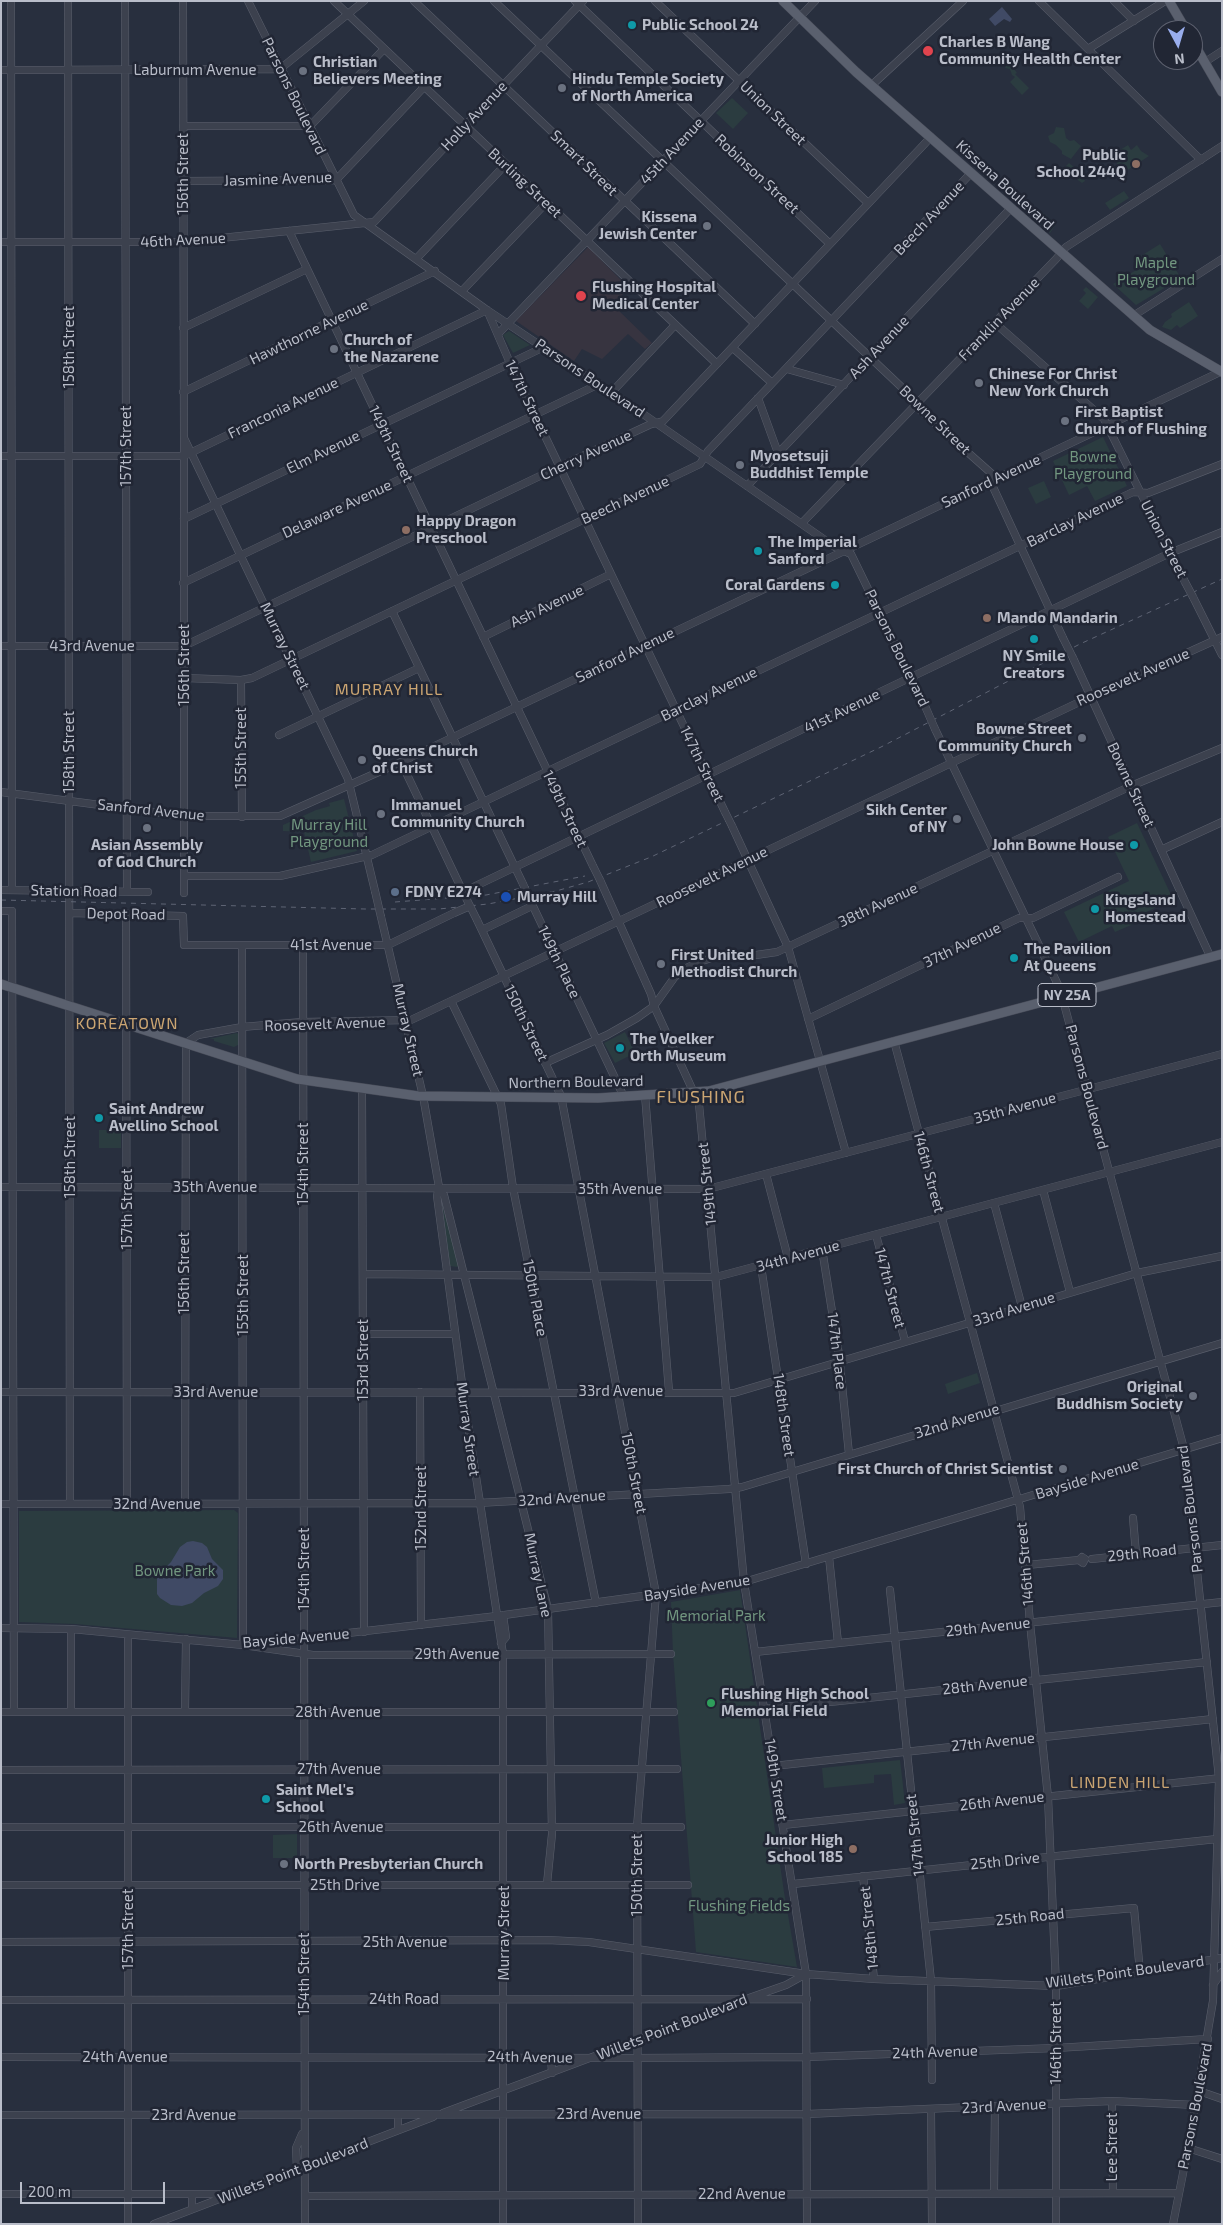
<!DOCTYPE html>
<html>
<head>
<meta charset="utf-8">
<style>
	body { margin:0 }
	#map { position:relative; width:1223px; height:2225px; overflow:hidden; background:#282f3e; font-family:"Exo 2",sans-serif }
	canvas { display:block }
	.frame { position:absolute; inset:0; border:2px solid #b9bdc9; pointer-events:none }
	.north { position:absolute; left:1153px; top:20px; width:50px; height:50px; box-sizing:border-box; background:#212634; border:1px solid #5e6270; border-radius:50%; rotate:174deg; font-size:14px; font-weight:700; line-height:20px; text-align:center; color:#b9bdc9 }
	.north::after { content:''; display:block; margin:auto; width:18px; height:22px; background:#99aded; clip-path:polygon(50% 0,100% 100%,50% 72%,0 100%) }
	.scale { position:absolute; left:20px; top:2182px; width:145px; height:22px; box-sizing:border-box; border:2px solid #b9bdc9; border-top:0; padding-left:6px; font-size:15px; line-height:18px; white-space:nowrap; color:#b9bdc9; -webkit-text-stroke:4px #212634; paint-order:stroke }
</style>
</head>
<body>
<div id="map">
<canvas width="1223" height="2225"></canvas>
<div class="frame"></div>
<div class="north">N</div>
<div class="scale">200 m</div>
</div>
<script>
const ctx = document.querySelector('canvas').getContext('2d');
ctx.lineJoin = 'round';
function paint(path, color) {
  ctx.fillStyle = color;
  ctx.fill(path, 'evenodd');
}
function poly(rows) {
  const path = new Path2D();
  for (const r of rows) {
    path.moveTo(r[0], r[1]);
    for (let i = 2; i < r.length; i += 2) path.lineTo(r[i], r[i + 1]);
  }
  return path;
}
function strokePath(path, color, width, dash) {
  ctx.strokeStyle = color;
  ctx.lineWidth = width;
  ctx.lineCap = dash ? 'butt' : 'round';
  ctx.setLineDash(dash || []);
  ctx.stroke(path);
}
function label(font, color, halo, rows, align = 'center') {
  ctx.font = font + ' "Exo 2",sans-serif';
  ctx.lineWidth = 5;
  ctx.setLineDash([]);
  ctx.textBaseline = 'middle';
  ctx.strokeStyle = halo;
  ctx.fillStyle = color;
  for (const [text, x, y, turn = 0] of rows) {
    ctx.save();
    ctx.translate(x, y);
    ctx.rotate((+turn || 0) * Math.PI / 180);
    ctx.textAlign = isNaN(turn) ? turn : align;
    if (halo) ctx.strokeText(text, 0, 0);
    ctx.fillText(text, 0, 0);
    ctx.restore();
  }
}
const medical = poly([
	[588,247,629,288,613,305,652,343,645,349,628,334,602,359,582,349,574,361,516,321]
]);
const green = poly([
	[1007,64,1012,66,1017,73,1015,74,1029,88,1022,95,1010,82,1015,77,1012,75,1010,69,1005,68],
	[732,98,748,113,733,129,716,113],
	[1056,127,1064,128,1066,138,1070,141,1074,140,1081,146,1071,159,1062,154,1062,151,1056,145,1050,142,1048,136,1054,133],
	[1128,145,1131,150,1137,145,1141,151,1149,156,1123,173,1112,155],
	[1069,163,1079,171,1085,181,1082,183,1063,169],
	[1124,191,1129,198,1110,210,1105,203],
	[1041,211,1056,224,1050,233,1034,219],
	[1160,244,1181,278,1136,305,1113,284,1138,269,1133,261],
	[1086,287,1098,297,1088,309,1079,301,1086,293,1083,290],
	[1189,302,1198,316,1180,328,1177,325,1171,330,1162,327,1165,322,1172,317,1171,314],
	[509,331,530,345,513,353,503,335],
	[1103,437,1127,486,1095,501,1087,486,1069,495,1053,461],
	[1044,481,1051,497,1036,504,1028,488],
	[344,799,357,851,311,862,304,832,283,831,283,825,316,810,330,806,329,803],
	[1137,823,1173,899,1134,918,1136,923,1115,932,1112,926,1079,942,1064,912,1129,881,1108,837],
	[625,1032,635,1053,615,1063,604,1043],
	[237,1033,239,1035,240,1044,234,1047,214,1041,214,1039,209,1039],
	[99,1130,121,1130,121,1148,99,1148],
	[441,1195,459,1266,457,1267,450,1266],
	[977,1373,980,1383,948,1394,945,1384],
	[234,1510,238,1513,237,1638,75,1624,19,1622,19,1511],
	[740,1590,784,1892,797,1967,696,1952,673,1654,671,1602],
	[900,1760,905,1803,894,1805,891,1774,874,1775,874,1783,824,1788,822,1768],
	[297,1834,297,1858,273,1858,273,1835]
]);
const water = poly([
	[1002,7,1012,19,1010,22,1004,19,995,26,989,19],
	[193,1541,202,1543,207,1547,212,1559,223,1570,223,1579,218,1586,204,1593,192,1603,182,1606,171,1605,160,1598,157,1594,157,1576,171,1562,180,1547,187,1542]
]);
const minor = poly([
	[11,1,12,890],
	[68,1,70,1504],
	[125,1,127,891],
	[183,1,184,438,348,779,375,891],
	[248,1,354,215,487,310,646,416,835,547,851,554,925,706],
	[334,1,717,364],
	[414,1,755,324],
	[494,1,913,398,920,410,991,473,993,487,1063,638],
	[575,1,830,244],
	[655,1,868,203],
	[1039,1,1201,160],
	[1114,1,1134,21],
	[1088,49,1165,1],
	[1205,62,1222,51],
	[1,70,280,69,364,1],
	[872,85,963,1],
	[183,126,310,126,384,49],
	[183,181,336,180,424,87],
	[289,231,593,866],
	[1,242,183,242,374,222,583,1],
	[416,259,506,164],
	[462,291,546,203],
	[487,310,510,363,725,812],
	[1133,316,1222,259],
	[995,323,1104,419,1185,582],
	[183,328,307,269],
	[498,334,815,1],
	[733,348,772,383],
	[787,369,844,385],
	[183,392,435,271],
	[611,393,675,325],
	[758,398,778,453],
	[184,439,184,893],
	[1,456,184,456,487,310],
	[747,486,1011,208],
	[184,519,544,347],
	[802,523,1056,259,1066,247,1222,146],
	[183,583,599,384],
	[1193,597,1222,655],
	[392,611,523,884],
	[483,637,611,574],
	[1,646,184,646,565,464,649,425,663,421,931,137],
	[1073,658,1210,956],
	[184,678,241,680,252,678,700,464,708,451,971,173],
	[241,680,242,817],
	[935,729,1060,989,1184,1449,1219,1778,1213,2001,1188,2148,1173,2224],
	[279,735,419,668],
	[401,762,463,892,1170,553,1222,532],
	[1,792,184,816,280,816,401,762,1222,371],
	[732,826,788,947,846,1153],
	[1161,850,1222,822],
	[184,876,280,876,372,855,1133,492,1148,493,1222,464],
	[600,880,651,994,654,1006,699,1104,744,1582,806,1974,807,2224],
	[1,890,148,892],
	[531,902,624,1097],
	[1,911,12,911,14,1712],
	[70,913,183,916,184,945,388,945,454,913],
	[126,913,127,1504],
	[381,917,423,1096,439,1187,437,1196,463,1391,503,1654,503,2224],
	[477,920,561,1096,656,1594,637,1827,638,2224],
	[482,930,532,906],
	[242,945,243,1645,313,1655,671,1654],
	[303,945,305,2224],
	[451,1001,501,1104,513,1188,596,1603],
	[808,1019,1019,918,1033,918,1118,877],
	[894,1041,1020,1507,1030,1623,1048,1797,1056,1986,1056,2224],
	[545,1063,607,1035,637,1018,654,1006,674,978,682,970,699,962,721,955,756,955,777,952,1131,786,1222,748],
	[362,1088,364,1632],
	[645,1095,669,1391],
	[766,1174,788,1258],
	[1,1187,708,1189,1222,1054],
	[439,1187,444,1195,548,1609,552,1834,547,1884],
	[1043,1190,1070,1292],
	[994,1203,1022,1307],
	[876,1235,905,1341],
	[822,1249,839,1355,849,1454],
	[761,1266,806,1564],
	[363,1274,716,1277,1222,1142],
	[363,1334,455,1334],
	[1,1392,734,1393,1137,1273,1222,1256],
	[420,1392,421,1625],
	[1,1504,478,1503,729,1489,742,1487,1222,1343],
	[185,1504,186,1043,198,1035,242,1027,302,1022,411,1020,1090,697,1222,637],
	[1133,1518,1136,1554],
	[829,1557,838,1643],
	[1092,1559,1222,1545],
	[1027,1565,1079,1560,1082,1557,1085,1559,1083,1563,1079,1560],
	[890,1590,931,1981,932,2080],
	[1,1628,71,1629,243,1645,497,1616,744,1582,1222,1438],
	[71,1629,71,1712],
	[128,1635,128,2224],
	[501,1643,506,1637,503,1615],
	[755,1652,1222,1602],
	[764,1709,1207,1662],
	[1,1712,674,1712],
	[185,1712,186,1639],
	[773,1766,1213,1719],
	[1,1770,677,1769],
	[783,1825,1221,1778],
	[1,1827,681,1827],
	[863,1876,874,1979],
	[793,1884,1217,1839],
	[1,1885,688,1885],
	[925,1927,1134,1908,1140,1972],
	[1,1942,547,1940,589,1942,806,1974,874,1979,1056,1986,1222,1958],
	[1213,1985,1222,1972],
	[749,1998,786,1985,806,1974],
	[1,2000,807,1999],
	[1,2057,632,2058,807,2057,1056,2048,1208,2039],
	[551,2057,552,2073],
	[1199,2091,1222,2099],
	[1112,2101,1113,2193],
	[931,2110,932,2224],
	[443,2113,739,2002],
	[1,2115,807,2114,1112,2101,1196,2105],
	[398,2115,398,2130],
	[1188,2148,1222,2159],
	[297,2169,296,2148,302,2134],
	[994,2192,995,2106],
	[1,2194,226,2194],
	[192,2194,192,2209],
	[305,2196,1179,2193],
	[154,2224,433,2117]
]);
const major = poly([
	[783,1,856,72,1150,330,1222,372],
	[1169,1,1186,30],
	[1193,42,1222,92],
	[1,984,297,1079,418,1096,598,1098,709,1091,1222,954]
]);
const rail = poly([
	[1,900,365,909,439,909,488,904,556,891,588,882,651,857,881,747,1080,644,1222,579],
	[395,902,486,895,585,876]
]);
const minorBridge = poly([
	[1185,582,1193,597],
	[1063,638,1073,658],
	[925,706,935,729],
	[725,812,732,826],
	[593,866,600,880],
	[523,884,531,902],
	[375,891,381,917],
	[463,892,477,920],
	[454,913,470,906]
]);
const markers = [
	[632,25,5,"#0f9aa8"],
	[928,51,6,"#e0444e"],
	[303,71,5,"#6b7280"],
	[562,88,5,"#6b7280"],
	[1136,164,5,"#8d6e63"],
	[707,226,5,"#6b7280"],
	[581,296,6,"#e0444e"],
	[334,349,5,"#6b7280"],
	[979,383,5,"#6b7280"],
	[1065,421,5,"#6b7280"],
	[740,465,5,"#6b7280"],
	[406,530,5,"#8d6e63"],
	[758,551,5,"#0f9aa8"],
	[835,585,5,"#0f9aa8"],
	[987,618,5,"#8d6e63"],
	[1034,639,5,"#0f9aa8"],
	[1082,738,5,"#6b7280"],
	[362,760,5,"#6b7280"],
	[381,814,5,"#6b7280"],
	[957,819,5,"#6b7280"],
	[147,828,5,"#6b7280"],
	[1134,845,5,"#0f9aa8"],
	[395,892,5,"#5c6f8a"],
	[506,897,6,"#1a4fb4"],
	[1095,909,5,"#0f9aa8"],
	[1014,958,5,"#0f9aa8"],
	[661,964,5,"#6b7280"],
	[620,1048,5,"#0f9aa8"],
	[99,1118,5,"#0f9aa8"],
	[1193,1396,5,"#6b7280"],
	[1063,1469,5,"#6b7280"],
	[711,1703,5,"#2e9e5b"],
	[266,1799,5,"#0f9aa8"],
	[853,1849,5,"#8d6e63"],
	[284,1864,5,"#6b7280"]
];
const shields = [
	[1067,995,58]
];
const shieldNames = [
	["NY 25A",1067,995]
];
const poiNames = [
	["Public School 24",642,25],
	["Charles B Wang",939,42],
	["Community Health Center",939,59],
	["Christian",313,62],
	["Believers Meeting",313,79],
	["Hindu Temple Society",572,79],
	["of North America",572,96],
	["Public",1126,155,"right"],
	["School 244Q",1126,172,"right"],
	["Kissena",697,217,"right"],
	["Jewish Center",697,234,"right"],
	["Flushing Hospital",592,287],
	["Medical Center",592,304],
	["Church of",344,340],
	["the Nazarene",344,357],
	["Chinese For Christ",989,374],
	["New York Church",989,391],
	["First Baptist",1075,412],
	["Church of Flushing",1075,429],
	["Myosetsuji",750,456],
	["Buddhist Temple",750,473],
	["Happy Dragon",416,521],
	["Preschool",416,538],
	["The Imperial",768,542],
	["Sanford",768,559],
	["Coral Gardens",825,585,"right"],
	["Mando Mandarin",997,618],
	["NY Smile",1034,656,"center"],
	["Creators",1034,673,"center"],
	["Bowne Street",1072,729,"right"],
	["Community Church",1072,746,"right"],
	["Queens Church",372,751],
	["of Christ",372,768],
	["Immanuel",391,805],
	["Community Church",391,822],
	["Sikh Center",947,810,"right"],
	["of NY",947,827,"right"],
	["Asian Assembly",147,845,"center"],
	["of God Church",147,862,"center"],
	["John Bowne House",1124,845,"right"],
	["FDNY E274",405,892],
	["Murray Hill",517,897],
	["Kingsland",1105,900],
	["Homestead",1105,917],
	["The Pavilion",1024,949],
	["At Queens",1024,966],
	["First United",671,955],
	["Methodist Church",671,972],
	["The Voelker",630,1039],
	["Orth Museum",630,1056],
	["Saint Andrew",109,1109],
	["Avellino School",109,1126],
	["Original",1183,1387,"right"],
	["Buddhism Society",1183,1404,"right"],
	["First Church of Christ Scientist",1053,1469,"right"],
	["Flushing High School",721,1694],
	["Memorial Field",721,1711],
	["Saint Mel's",276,1790],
	["School",276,1807],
	["Junior High",843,1840,"right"],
	["School 185",843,1857,"right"],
	["North Presbyterian Church",294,1864]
];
const streetNames = [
	["Laburnum Avenue",195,70],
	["Parsons Boulevard",294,96,64],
	["Union Street",773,113,44],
	["Holly Avenue",474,116,-47],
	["45th Avenue",672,151,-47],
	["Smart Street",584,163,44],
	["156th Street",183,174,-90],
	["Robinson Street",757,174,43],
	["Jasmine Avenue",278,179,-2],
	["Burling Street",525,183,43],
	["Kissena Boulevard",1005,185,42],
	["Beech Avenue",929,218,-47],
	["46th Avenue",183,240,-3],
	["Franklin Avenue",999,319,-46],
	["Hawthorne Avenue",309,332,-26],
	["158th Street",69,347,-90],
	["Ash Avenue",879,347,-47],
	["Parsons Boulevard",590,378,34],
	["147th Street",527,398,64],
	["Franconia Avenue",283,408,-26],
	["Bowne Street",935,420,44],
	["149th Street",391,444,64],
	["157th Street",126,446,-90],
	["Elm Avenue",323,452,-26],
	["Cherry Avenue",586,455,-25],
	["Sanford Avenue",991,481,-25],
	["Beech Avenue",625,500,-25],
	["Delaware Avenue",337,509,-25],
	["Barclay Avenue",1075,520,-26],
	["Union Street",1164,539,63],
	["Ash Avenue",547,606,-26],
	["43rd Avenue",92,646],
	["Murray Street",285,646,64],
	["Parsons Boulevard",897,648,64],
	["Sanford Avenue",625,655,-26],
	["156th Street",184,665,-90],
	["Roosevelt Avenue",1133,677,-24],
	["Barclay Avenue",709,694,-26],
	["41st Avenue",842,711,-26],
	["155th Street",241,748,-90],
	["158th Street",69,752,-90],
	["147th Street",702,764,64],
	["Bowne Street",1131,785,65],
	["149th Street",565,809,64],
	["Sanford Avenue",151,810,6],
	["Roosevelt Avenue",712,877,-26],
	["Station Road",74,891,1],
	["38th Avenue",878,905,-25],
	["Depot Road",126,914,1],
	["41st Avenue",331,945],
	["37th Avenue",962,945,-26],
	["149th Place",559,962,64],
	["150th Street",526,1023,64],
	["Roosevelt Avenue",325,1024,-2],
	["Murray Street",408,1030,77],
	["Northern Boulevard",576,1082,-1],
	["Parsons Boulevard",1087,1087,75],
	["35th Avenue",1015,1108,-15],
	["158th Street",70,1157,-90],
	["154th Street",303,1164,-90],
	["146th Street",929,1172,75],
	["149th Street",707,1184,-96],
	["35th Avenue",215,1187],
	["35th Avenue",620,1189],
	["157th Street",127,1209,-90],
	["34th Avenue",798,1256,-15],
	["156th Street",184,1273,-90],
	["147th Street",890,1288,75],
	["155th Street",243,1295,-90],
	["150th Place",535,1298,79],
	["33rd Avenue",1014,1309,-17],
	["147th Place",837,1351,83],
	["153rd Street",363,1360,-90],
	["33rd Avenue",621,1391],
	["33rd Avenue",216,1392],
	["148th Street",784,1415,82],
	["32nd Avenue",957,1421,-17],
	["Murray Street",468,1429,82],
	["150th Street",634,1473,79],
	["Bayside Avenue",1087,1479,-17],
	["32nd Avenue",562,1498,-4],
	["32nd Avenue",157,1504],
	["152nd Street",421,1508,-90],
	["Parsons Boulevard",1190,1509,-97],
	["29th Road",1142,1553,-6],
	["146th Street",1025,1564,-95],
	["154th Street",304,1569,-90],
	["Murray Lane",538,1575,78],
	["Bayside Avenue",697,1588,-9],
	["29th Avenue",988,1627,-6],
	["Bayside Avenue",296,1638,-5],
	["29th Avenue",457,1654],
	["28th Avenue",985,1685,-6],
	["28th Avenue",338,1712],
	["27th Avenue",993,1742,-6],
	["27th Avenue",339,1769],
	["149th Street",776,1780,81],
	["26th Avenue",1002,1801,-6],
	["26th Avenue",341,1827],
	["147th Street",915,1835,-96],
	["25th Drive",1005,1861,-6],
	["150th Street",637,1875,-90],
	["25th Drive",345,1885],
	["25th Road",1030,1917,-6],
	["148th Street",869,1928,-96],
	["157th Street",128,1929,-90],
	["Murray Street",504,1933,-90],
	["25th Avenue",405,1942],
	["Willets Point Boulevard",1125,1972,-8],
	["154th Street",304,1974,-90],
	["24th Road",404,1999],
	["Willets Point Boulevard",672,2027,-21],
	["146th Street",1056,2043,-90],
	["24th Avenue",935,2052,-2],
	["24th Avenue",125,2057],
	["24th Avenue",530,2057,1],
	["23rd Avenue",1004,2106,-3],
	["Parsons Boulevard",1195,2106,-79],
	["23rd Avenue",599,2114],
	["23rd Avenue",194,2115],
	["Lee Street",1112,2147,-90],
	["Willets Point Boulevard",293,2171,-21],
	["22nd Avenue",742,2194]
];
const parkNames = [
	["Maple",1156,263],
	["Playground",1156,280],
	["Bowne",1093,457],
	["Playground",1093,474],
	["Murray Hill",329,825],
	["Playground",329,842],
	["Bowne Park",175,1571],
	["Memorial Park",716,1616],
	["Flushing Fields",739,1906]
];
const neighbourhoodNames = [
	["MURRAY HILL",389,690],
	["KOREATOWN",127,1024],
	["LINDEN HILL",1120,1783]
];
const quarterNames = [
	["FLUSHING",701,1097]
];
paint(medical, '#373440');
paint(green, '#2b3c40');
paint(water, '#404a65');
strokePath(minor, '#5a5f6c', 8);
strokePath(major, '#464a57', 10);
strokePath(minor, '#3c414e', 7);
strokePath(major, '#5a606e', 9);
strokePath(rail, '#5f6575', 1, [5, 5]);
strokePath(minorBridge, '#5a5f6c', 8, []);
strokePath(minorBridge, '#3c414e', 7);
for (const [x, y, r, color] of markers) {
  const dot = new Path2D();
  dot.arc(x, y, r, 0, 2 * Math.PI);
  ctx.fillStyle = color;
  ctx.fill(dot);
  strokePath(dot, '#212634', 2);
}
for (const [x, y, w] of shields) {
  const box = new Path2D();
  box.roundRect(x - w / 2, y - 11.5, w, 23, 4);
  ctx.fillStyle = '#212634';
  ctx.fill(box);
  strokePath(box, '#b9bdc9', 1);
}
label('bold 14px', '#b9bdc9', null, shieldNames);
label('bold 15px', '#b9bdc9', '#212634', poiNames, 'left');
label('15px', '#b9bdc9', '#212634', streetNames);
label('15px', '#729780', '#212634', parkNames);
ctx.letterSpacing = '1px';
label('16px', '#cba572', '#212634', neighbourhoodNames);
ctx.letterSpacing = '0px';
ctx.letterSpacing = '1px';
label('18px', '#cba572', '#212634', quarterNames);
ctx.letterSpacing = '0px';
</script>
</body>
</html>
